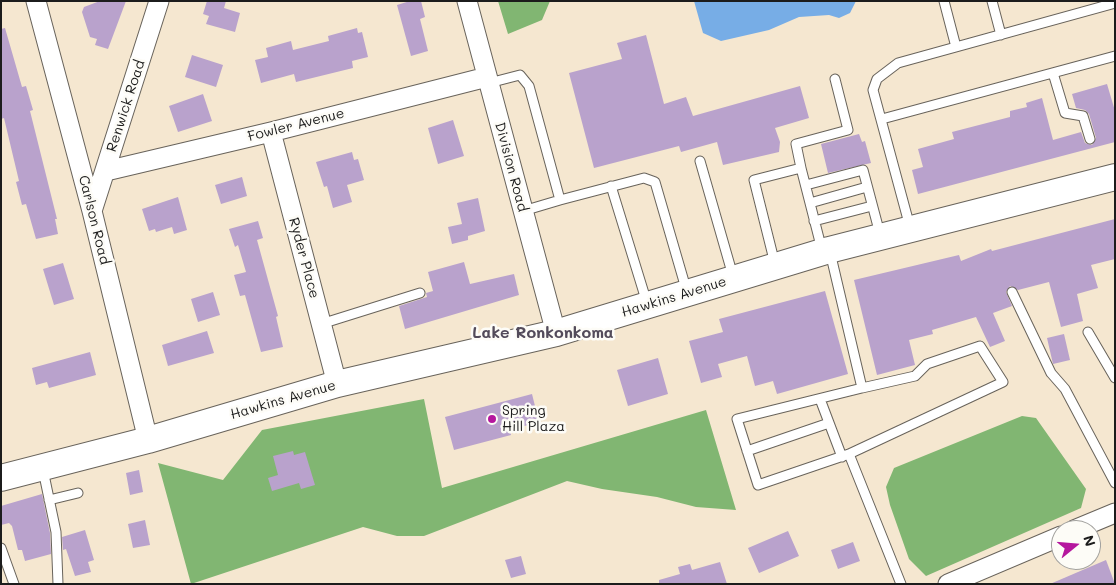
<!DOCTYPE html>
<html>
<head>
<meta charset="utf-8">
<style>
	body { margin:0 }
	#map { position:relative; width:1116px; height:585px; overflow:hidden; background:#f5e7d0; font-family:Mali,sans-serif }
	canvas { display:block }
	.frame { position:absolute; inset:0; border:2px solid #1c1c1c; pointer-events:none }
	.north { position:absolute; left:1051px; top:520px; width:50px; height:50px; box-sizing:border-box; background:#fdfcf7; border:1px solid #a3a29f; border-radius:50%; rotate:73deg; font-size:14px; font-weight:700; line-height:20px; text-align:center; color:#1c1c1c }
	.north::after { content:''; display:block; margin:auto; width:18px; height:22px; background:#b5179e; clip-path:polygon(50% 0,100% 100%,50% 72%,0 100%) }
</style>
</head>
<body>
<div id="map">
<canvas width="1116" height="585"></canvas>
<div class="frame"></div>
<div class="north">N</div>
</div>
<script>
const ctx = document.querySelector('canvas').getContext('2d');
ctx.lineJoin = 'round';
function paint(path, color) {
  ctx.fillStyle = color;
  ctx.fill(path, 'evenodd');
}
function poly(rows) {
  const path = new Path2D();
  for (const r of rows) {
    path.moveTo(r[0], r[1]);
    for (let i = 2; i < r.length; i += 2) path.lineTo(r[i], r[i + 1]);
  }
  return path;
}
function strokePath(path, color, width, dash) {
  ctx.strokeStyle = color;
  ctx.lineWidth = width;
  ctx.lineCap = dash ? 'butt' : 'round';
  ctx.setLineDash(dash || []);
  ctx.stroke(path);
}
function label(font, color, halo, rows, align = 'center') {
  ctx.font = font + ' Mali,sans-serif';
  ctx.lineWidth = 5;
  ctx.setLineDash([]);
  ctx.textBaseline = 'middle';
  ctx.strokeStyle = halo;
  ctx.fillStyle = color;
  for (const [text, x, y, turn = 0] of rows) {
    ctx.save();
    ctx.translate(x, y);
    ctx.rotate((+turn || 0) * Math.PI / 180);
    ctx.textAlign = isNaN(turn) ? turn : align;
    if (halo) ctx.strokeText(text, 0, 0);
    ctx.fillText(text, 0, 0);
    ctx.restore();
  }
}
const forest = poly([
	[498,1,550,1,542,20,508,34],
	[424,399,442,488,706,410,736,510,696,507,657,497,602,489,567,481,424,536,397,536,363,527,191,584,158,463,223,480,262,430],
	[1022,416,1036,418,1086,489,1081,508,926,576,909,559,890,505,886,487,894,468]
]);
const water = poly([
	[694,1,856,1,850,13,839,18,829,15,799,17,769,30,721,41,703,33]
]);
const building = poly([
	[100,1,126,1,108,49,95,45,97,39,90,37,82,12,84,7],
	[207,1,226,1,224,8,240,13,235,32,206,24,209,16,203,14],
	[410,1,421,1,425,17,420,19,428,51,411,56,397,5],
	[5,28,22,87,26,86,33,110,30,111,57,219,55,219,58,234,36,239,26,204,22,205,16,182,19,181,4,118,1,119,1,29],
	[357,28,358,33,362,32,368,57,352,61,353,68,296,82,294,74,261,83,255,60,268,57,266,48,291,41,293,50,329,41,328,36],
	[646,35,664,104,686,97,693,116,800,86,809,118,775,128,780,142,779,152,723,165,717,142,681,152,679,146,594,168,569,73,622,59,617,43],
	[192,55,223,65,216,87,185,77],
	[1107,84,1115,111,1115,142,918,194,912,170,923,167,918,149,954,139,952,132,1010,117,1010,111,1027,107,1026,103,1042,98,1053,140,1081,132,1085,143,1092,145,1096,138,1089,114,1085,110,1076,108,1072,94],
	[203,94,212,121,178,132,169,106],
	[453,120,464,156,438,164,428,128],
	[859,134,862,142,865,141,871,163,828,173,821,144],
	[352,152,354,160,358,159,364,180,347,185,352,202,333,208,327,186,324,187,316,162],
	[242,177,247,196,221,204,215,185],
	[178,197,187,230,174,234,172,227,156,232,155,229,149,231,142,209],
	[478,198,485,231,468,236,468,240,452,244,448,227,462,224,457,203],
	[1115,219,1115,259,1091,265,1098,288,1077,294,1083,321,1061,327,1049,282,1018,290,1010,286,1006,292,1012,306,993,313,1005,341,990,347,976,317,932,330,933,334,909,340,915,365,877,375,854,280,959,255,961,261,991,249,992,251],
	[258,221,263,238,257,240,278,316,276,317,283,347,261,352,245,295,240,296,234,275,246,272,238,245,235,247,229,229],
	[464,262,470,284,514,274,519,295,405,329,399,306,427,297,426,293,433,291,428,272],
	[63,263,74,299,54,305,43,269],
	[825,291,848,374,777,394,773,381,755,386,747,356,718,364,722,377,701,383,689,341,723,332,719,319],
	[213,292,220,315,198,322,191,299],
	[207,331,214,353,168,366,162,345],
	[1064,334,1070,360,1053,364,1047,338],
	[90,352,96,375,49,388,47,382,36,385,32,368],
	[658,358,668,394,628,406,617,370],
	[532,394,539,422,510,430,511,435,454,450,445,417],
	[293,451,294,455,305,452,315,485,301,489,299,483,272,491,268,478,278,475,273,456],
	[139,470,143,492,130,495,126,473],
	[42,494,50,533,51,554,25,561,22,550,18,550,12,526,9,523,1,525,1,506],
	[145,520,150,545,133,548,128,524],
	[85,530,94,560,88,562,91,572,75,576,66,549,63,550,62,537],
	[788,531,799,556,759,573,748,548],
	[853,542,860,561,838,569,831,550],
	[521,556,526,574,511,578,505,560],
	[1106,560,1115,584,1050,584],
	[720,562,727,584,659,584,659,580,680,574,678,567,690,564,692,570]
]);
const lane = poly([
	[944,1,956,47],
	[992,1,1001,35],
	[1053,73,1065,113,1083,116,1090,139],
	[489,83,520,75,529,86,560,200,523,211],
	[882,119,1115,56],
	[700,161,733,276],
	[801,168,796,144,848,130,835,79],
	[806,185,863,170,880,234],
	[611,186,647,303],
	[560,200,644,178,655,182,687,292],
	[810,203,867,187],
	[814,221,872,206],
	[910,227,873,90,877,79,898,63,1115,3],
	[830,252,862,388,737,419,758,485,849,454,1003,382,980,346,927,364,915,376,862,388],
	[775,264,754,180,801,168,822,250],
	[1012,292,1051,373,1065,389,1115,483],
	[321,324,420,293],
	[1088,332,1115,378],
	[820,399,842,457],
	[747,451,829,423],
	[849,454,901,584],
	[43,470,56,532,58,584],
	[49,500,78,493],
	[1,548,14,584]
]);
const street = poly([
	[36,1,92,211,148,440],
	[467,1,556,333],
	[271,132,337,384],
	[106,171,271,132,487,77],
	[92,211,159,1],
	[1074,530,1115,513],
	[948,584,1061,536]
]);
const secondary = poly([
	[1,478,148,440,337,384,556,333,829,250,1115,177]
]);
const markers = [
	[492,419,5,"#b5179e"]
];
const streetNames = [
	["Renwick Road",126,106,-72],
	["Fowler Avenue",296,125,-14],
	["Division Road",511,167,75],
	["Carlson Road",94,220,76],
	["Ryder Place",304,258,75],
	["Hawkins Avenue",674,297,-17],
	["Hawkins Avenue",283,400,-16]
];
const poiNames = [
	["Spring",502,411],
	["Hill Plaza",502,427]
];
const quarterNames = [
	["Lake Ronkonkoma",543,333]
];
paint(forest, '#81b672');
paint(water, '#77ade6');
paint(building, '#b9a2cc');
strokePath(lane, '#68635b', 11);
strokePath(street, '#68635b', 21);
strokePath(secondary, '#68635b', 28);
strokePath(lane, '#fff', 9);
strokePath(street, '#fff', 19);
strokePath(secondary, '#fff', 26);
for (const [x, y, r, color] of markers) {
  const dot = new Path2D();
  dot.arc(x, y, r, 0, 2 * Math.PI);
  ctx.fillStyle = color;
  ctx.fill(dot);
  strokePath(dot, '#fdfcf7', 2);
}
label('14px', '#1c1c1c', '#fdfcf7', streetNames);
label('14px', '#1c1c1c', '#fdfcf7', poiNames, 'left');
label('bold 16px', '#534b5a', '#fdfcf7', quarterNames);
</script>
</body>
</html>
